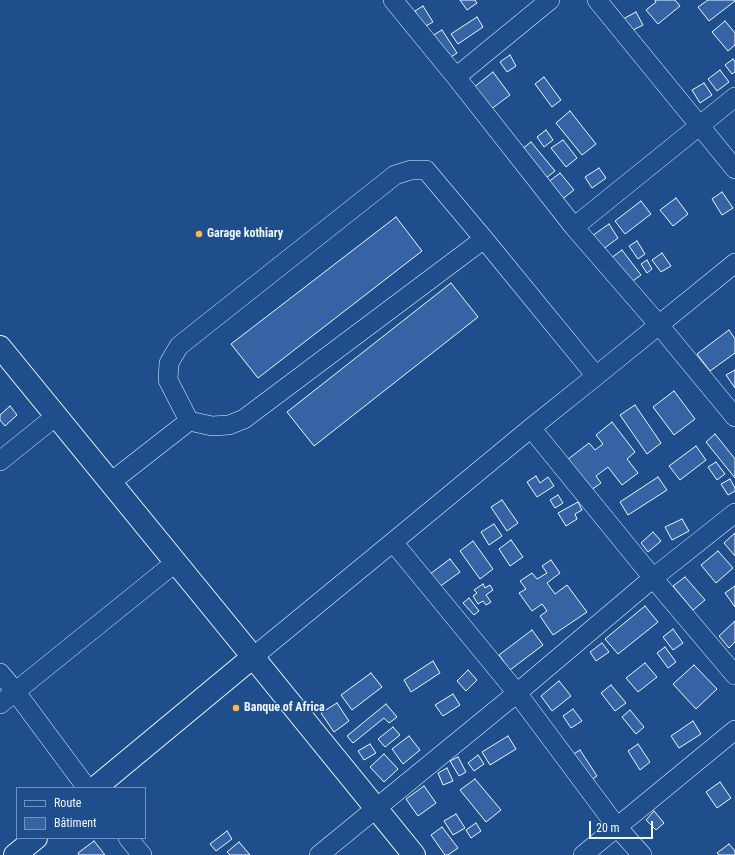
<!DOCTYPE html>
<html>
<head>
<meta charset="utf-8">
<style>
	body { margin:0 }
	#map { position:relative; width:735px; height:855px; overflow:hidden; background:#1f4e8c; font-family:"Roboto Condensed",sans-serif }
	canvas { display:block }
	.legend { position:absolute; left:16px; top:787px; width:130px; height:52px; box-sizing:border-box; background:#1f4e8c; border:1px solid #7391ba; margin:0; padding:5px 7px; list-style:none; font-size:12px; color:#f2f6ff }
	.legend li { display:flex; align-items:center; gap:8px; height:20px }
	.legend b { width:20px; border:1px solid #7391ba }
	.scale { position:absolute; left:589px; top:821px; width:64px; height:18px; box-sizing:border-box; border:2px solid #f2f6ff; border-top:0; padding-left:5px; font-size:12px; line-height:14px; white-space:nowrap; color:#f2f6ff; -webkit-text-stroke:3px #1f4e8c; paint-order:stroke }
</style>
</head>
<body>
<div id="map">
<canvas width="735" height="855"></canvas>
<ul class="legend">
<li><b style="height:5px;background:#1f4e8c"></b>Route</li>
<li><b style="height:11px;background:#3563a3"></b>Bâtiment</li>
</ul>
<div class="scale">20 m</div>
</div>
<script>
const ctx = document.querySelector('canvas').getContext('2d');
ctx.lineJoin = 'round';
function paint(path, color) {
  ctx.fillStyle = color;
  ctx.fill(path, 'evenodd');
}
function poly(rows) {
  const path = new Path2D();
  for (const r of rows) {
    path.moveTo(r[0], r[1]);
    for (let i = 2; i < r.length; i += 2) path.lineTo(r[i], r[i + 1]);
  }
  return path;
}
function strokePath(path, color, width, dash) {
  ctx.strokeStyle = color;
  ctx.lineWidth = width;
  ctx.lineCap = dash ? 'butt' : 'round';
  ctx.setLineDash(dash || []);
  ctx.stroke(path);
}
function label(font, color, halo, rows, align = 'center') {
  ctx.font = font + ' "Roboto Condensed",sans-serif';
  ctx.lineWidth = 3;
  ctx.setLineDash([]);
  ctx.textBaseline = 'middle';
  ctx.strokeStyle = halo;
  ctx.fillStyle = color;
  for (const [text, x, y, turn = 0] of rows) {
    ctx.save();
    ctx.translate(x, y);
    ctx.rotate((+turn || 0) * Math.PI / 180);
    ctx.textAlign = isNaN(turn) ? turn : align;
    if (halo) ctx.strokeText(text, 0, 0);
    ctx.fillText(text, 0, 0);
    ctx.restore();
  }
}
const building = poly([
	[460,0,475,0,477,3,467,10,460,0],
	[655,0,675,0,680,6,658,24,646,10,656,2,655,0],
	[708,0,735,0,735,1,709,21,698,7,708,0],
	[423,6,433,22,424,27,415,11,423,6],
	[636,12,643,25,629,32,623,19,636,12],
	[477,17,483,27,458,44,451,34,477,17],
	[725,21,735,33,735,45,728,51,712,32,725,21],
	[442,30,457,53,448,59,432,36,442,30],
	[510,55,516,66,507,72,500,62,510,55],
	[733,59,735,62,735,72,732,74,725,65,733,59],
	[720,70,729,82,717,91,708,79,720,70],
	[493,72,510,95,490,110,473,88,493,72],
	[544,77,561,100,552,107,535,84,544,77],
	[704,83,712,95,700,103,692,90,704,83],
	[570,111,596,144,582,155,556,123,570,111],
	[546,130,553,140,544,147,537,137,546,130],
	[563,140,577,158,566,167,551,148,563,140],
	[531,142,555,171,541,182,517,153,531,142],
	[599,168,606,178,592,188,585,177,599,168],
	[560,173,574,190,561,200,547,183,560,173],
	[722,192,733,208,722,215,712,199,722,192],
	[676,198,688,214,673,226,660,210,676,198],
	[641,201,651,214,625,234,615,221,641,201],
	[396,217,422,251,258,378,231,344,396,217],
	[609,224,618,238,602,250,592,236,609,224],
	[637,241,645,254,638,259,629,246,637,241],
	[622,250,641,275,630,283,611,258,622,250],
	[662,253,671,266,661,272,652,260,662,253],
	[647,260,652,269,647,273,641,264,647,260],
	[451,283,478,317,314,446,287,412,451,283],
	[729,330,735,339,735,353,710,371,697,354,729,330],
	[735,370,735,388,726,375,735,370],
	[674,391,695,419,674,435,653,407,674,391],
	[635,405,661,443,647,454,620,415,635,405],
	[10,406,17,415,5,426,0,420,0,415,10,406],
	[612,422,635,452,627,459,638,473,622,485,608,467,596,476,601,483,591,490,567,460,589,443,595,450,603,444,596,435,612,422],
	[715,434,735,459,735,478,706,442,715,434],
	[696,446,706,460,680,480,669,466,696,446],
	[716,462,725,474,717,480,708,467,716,462],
	[536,476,540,483,548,477,554,486,537,497,527,482,536,476],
	[658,477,667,490,628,515,620,502,658,477],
	[730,479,735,488,735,491,728,495,721,484,730,479],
	[558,495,563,503,555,508,550,500,558,495],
	[502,500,518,523,507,531,491,507,502,500],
	[578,502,582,510,575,514,577,519,566,526,558,513,578,502],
	[682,519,689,531,672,540,665,527,682,519],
	[494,524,502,536,489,545,481,532,494,524],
	[653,532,661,541,648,552,641,543,653,532],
	[735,533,735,556,724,543,735,533],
	[511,540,523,557,510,566,499,549,511,540],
	[473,541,493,569,480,579,460,551,473,541],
	[718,551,733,568,716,583,701,565,718,551],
	[450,559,460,572,435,590,426,577,450,559],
	[551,560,560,573,547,583,555,594,567,585,587,612,553,635,540,616,547,611,542,604,532,611,519,593,526,589,520,581,532,573,537,579,547,573,542,566,551,560],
	[685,577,705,600,693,610,673,586,685,577],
	[483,584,485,588,490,585,493,590,486,595,491,602,486,605,483,601,478,604,473,596,477,593,474,590,483,584],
	[735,586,735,607,725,593,735,586],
	[469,598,479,611,474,615,463,603,469,598],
	[645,606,658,622,618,654,605,639,645,606],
	[735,621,735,642,729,648,719,636,735,621],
	[673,629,683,643,673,650,663,637,673,629],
	[532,630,543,645,510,670,499,655,532,630],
	[602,643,609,652,596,661,590,652,602,643],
	[665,647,676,662,668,668,657,653,665,647],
	[433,661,440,673,411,692,404,680,433,661],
	[645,663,657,677,638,692,626,678,645,663],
	[694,665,717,689,696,709,673,684,694,665],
	[468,670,477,680,466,691,457,681,468,670],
	[371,673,382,687,352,710,341,695,371,673],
	[559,681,571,696,552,711,541,696,559,681],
	[611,685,626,703,615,711,601,693,611,685],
	[453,694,460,705,443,716,435,705,453,694],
	[337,703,349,721,334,732,321,713,337,703],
	[386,704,397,717,389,723,384,718,353,743,347,736,386,704],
	[573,709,582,721,571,728,563,716,573,709],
	[630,710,644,727,636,734,622,717,630,710],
	[693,721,701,734,679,748,671,736,693,721],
	[393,727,400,735,385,747,378,739,393,727],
	[409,736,420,750,403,764,392,749,409,736],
	[508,736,516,749,490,765,482,752,508,736],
	[370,744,376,753,364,760,358,751,370,744],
	[638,744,650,762,640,770,628,751,638,744],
	[580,750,597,776,587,783,569,757,580,750],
	[384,754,398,769,384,782,370,767,384,754],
	[478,755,484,764,474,771,468,763,478,755],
	[458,757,466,772,459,776,450,761,458,757],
	[447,768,453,781,443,785,438,773,447,768],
	[475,779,501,810,486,822,460,790,475,779],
	[720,782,731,798,717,808,706,792,720,782],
	[424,786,436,803,418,816,406,799,424,786],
	[654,811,664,823,656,830,646,820,654,811],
	[456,814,465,828,453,835,444,821,456,814],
	[476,823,481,831,471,838,466,830,476,823],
	[442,827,458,848,448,855,445,855,431,835,442,827],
	[227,831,232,839,216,851,210,844,227,831],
	[94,841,105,855,79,855,78,853,94,841],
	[239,842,250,855,230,855,227,852,239,842],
	[729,844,735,851,735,855,719,855,717,853,729,844]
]);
const minor = poly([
	[393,0,456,77,574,227,659,325,735,417],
	[597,0,735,169],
	[456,77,550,0],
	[574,227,735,97],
	[189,421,168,380,169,363,179,346,395,175,411,170,426,170,484,239,596,376],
	[531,428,653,578,735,675],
	[0,461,56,416],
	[111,482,189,421,212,426,229,425,244,419,484,239],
	[393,542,517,693,617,827,642,855],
	[253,657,393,542,531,428,596,376,735,263],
	[0,673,15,691,87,788],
	[0,704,176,562],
	[128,838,142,855],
	[319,855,517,693,653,578,735,513],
	[583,855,735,730]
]);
const tertiary = poly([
	[253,657,414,855]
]);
const secondary = poly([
	[0,347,253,657,95,788],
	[15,855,36,838]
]);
const markers = [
	[199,234,4,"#ffb74d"],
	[236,708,4,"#ffb74d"]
];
const poiNames = [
	["Garage kothiary",207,234],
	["Banque of Africa",244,708]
];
paint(building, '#3563a3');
strokePath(building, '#f2f6ff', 1);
strokePath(minor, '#f2f6ff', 20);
strokePath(tertiary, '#f2f6ff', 24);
strokePath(secondary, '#f2f6ff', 24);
strokePath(minor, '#1f4e8c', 19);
strokePath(tertiary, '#1f4e8c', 22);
strokePath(secondary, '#1f4e8c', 22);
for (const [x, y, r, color] of markers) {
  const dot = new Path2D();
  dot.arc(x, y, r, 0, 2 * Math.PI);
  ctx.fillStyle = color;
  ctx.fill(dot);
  strokePath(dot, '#1f4e8c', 1.5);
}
label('bold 12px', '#f2f6ff', '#1f4e8c', poiNames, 'left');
</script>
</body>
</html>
